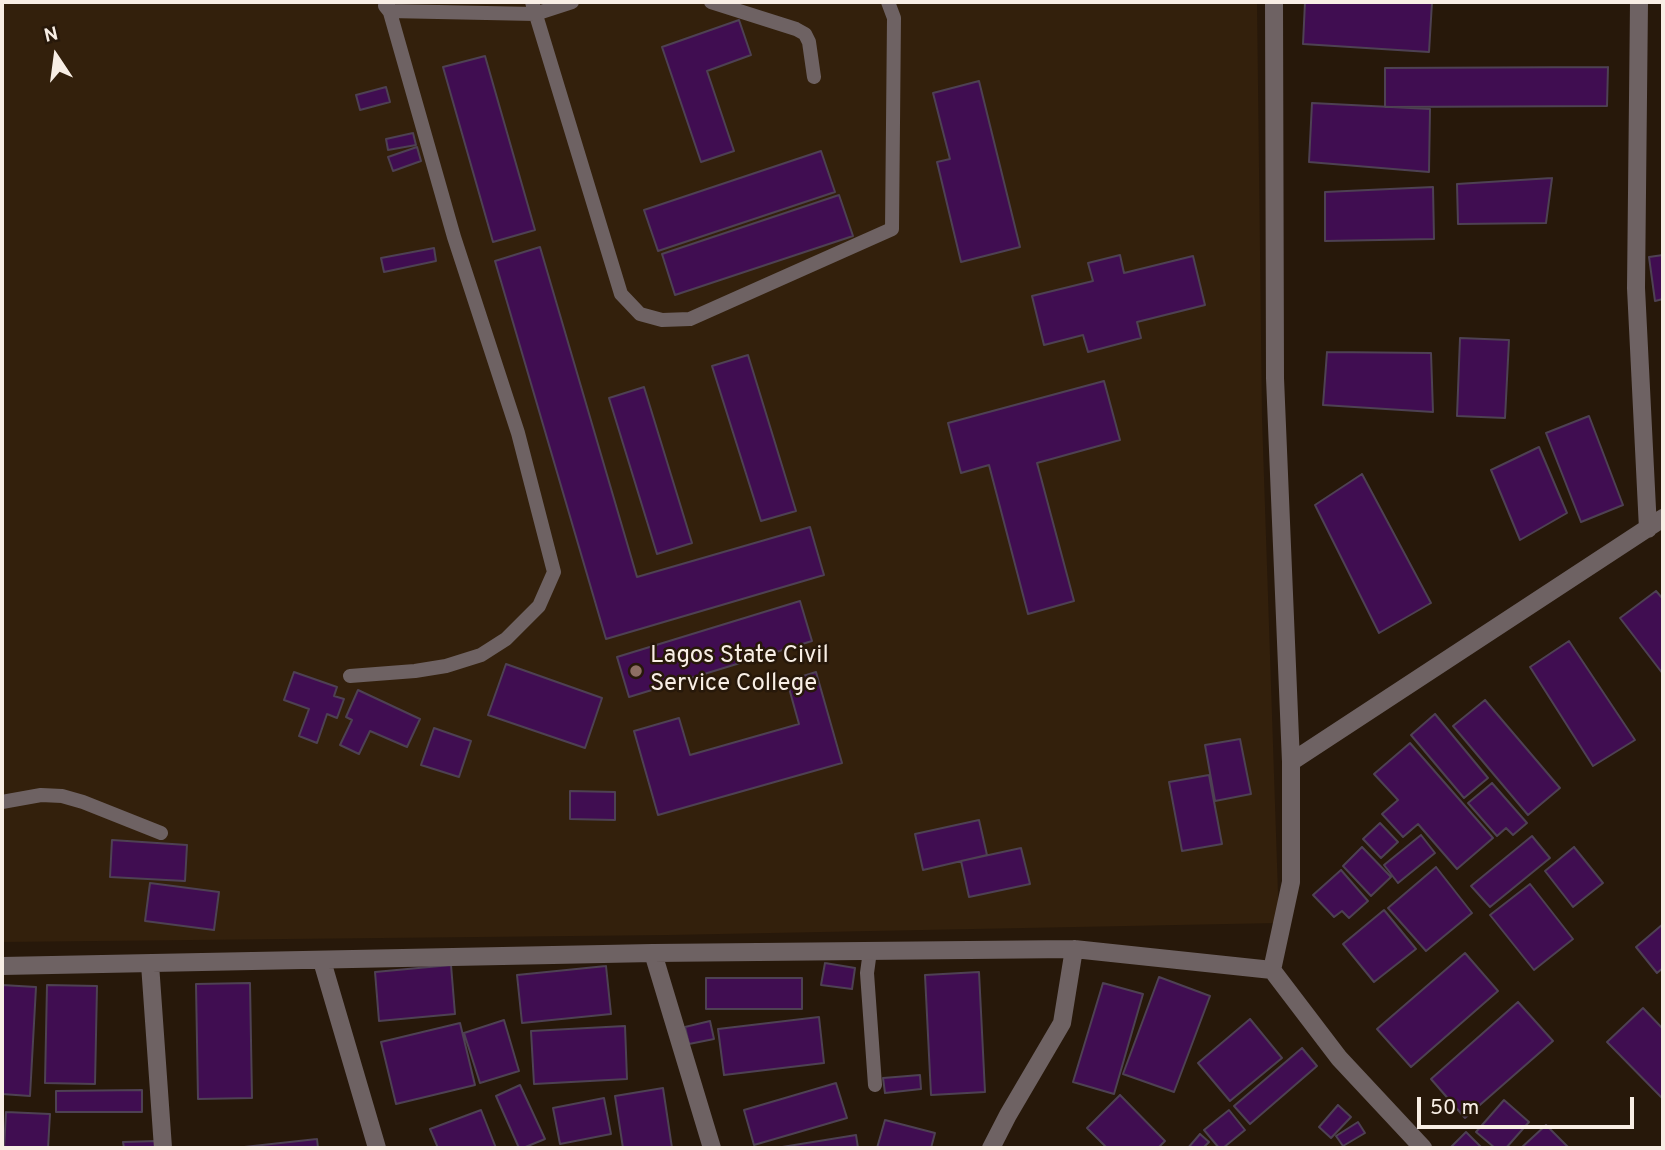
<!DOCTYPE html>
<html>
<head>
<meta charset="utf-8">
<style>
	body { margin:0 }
	#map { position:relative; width:1665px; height:1150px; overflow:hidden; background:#27180a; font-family:Overpass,sans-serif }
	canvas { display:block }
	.frame { position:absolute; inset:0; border:4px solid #f8eee5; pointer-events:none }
	.north { position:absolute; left:21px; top:21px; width:70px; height:70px; -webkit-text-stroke:5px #27180a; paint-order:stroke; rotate:347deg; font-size:19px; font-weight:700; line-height:28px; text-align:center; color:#f8eee5 }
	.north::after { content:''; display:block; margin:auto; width:24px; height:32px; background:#f8eee5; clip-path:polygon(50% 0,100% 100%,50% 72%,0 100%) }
	.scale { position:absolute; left:1417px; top:1097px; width:217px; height:32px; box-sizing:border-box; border:4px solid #f8eee5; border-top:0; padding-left:9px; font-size:21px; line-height:24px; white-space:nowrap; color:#f8eee5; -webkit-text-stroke:5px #27180a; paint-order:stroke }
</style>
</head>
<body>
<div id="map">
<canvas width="1665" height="1150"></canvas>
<div class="frame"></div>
<div class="north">N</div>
<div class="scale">50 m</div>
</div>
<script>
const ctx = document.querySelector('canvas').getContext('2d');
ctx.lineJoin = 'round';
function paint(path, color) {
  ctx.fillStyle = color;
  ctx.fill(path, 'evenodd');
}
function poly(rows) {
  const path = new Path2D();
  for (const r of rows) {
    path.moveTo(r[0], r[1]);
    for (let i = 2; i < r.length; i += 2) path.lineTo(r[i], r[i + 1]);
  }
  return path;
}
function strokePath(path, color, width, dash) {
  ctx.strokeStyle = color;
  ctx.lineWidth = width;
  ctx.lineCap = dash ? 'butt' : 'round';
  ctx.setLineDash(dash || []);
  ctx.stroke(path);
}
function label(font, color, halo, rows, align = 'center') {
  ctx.font = font + ' Overpass,sans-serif';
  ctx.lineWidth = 5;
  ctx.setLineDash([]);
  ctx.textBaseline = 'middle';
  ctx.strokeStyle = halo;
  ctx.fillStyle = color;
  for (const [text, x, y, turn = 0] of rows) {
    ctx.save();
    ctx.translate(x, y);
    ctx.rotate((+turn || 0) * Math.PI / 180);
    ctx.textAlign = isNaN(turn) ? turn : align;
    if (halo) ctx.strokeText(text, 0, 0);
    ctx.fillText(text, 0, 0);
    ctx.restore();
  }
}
const built = poly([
	[2,2,1257,2,1262,418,1279,923,669,935,2,942]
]);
const building = poly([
	[1305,2,1432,2,1429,52,1303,44,1305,2],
	[739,20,751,55,707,71,734,151,701,162,662,47,739,20],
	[485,56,535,230,493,242,443,67,485,56],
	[1608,67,1607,106,1385,107,1385,68,1608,67],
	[979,81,1020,247,961,262,937,162,950,159,933,93,979,81],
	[386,87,390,102,360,110,356,95,386,87],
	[1312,103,1430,109,1429,172,1309,162,1312,103],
	[413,133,416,145,388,150,386,139,413,133],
	[417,147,421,161,393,171,388,157,417,147],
	[821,151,835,192,658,251,644,210,821,151],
	[1552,178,1546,223,1458,224,1457,184,1552,178],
	[1433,187,1434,239,1325,241,1325,192,1433,187],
	[839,195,853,236,675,295,662,254,839,195],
	[540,247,637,577,810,527,824,575,606,639,495,261,540,247],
	[434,248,436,261,384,272,381,258,434,248],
	[1120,255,1124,273,1193,256,1205,305,1137,322,1141,338,1088,352,1083,335,1044,345,1032,296,1093,281,1088,263,1120,255],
	[1663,255,1663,299,1655,301,1649,257,1663,255],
	[1460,338,1509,340,1505,418,1457,416,1460,338],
	[1327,352,1431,353,1433,412,1323,405,1327,352],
	[748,355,796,511,761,521,712,366,748,355],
	[1104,381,1120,440,1037,463,1074,601,1028,614,989,465,961,473,948,423,1104,381],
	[644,387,692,543,657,554,609,398,644,387],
	[1589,416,1623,505,1581,522,1546,433,1589,416],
	[1539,447,1567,513,1520,540,1491,470,1539,447],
	[1362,474,1431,603,1379,633,1315,505,1362,474],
	[1656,591,1663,599,1663,674,1620,618,1656,591],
	[800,601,812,641,629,697,617,657,800,601],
	[1569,641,1635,740,1593,766,1530,667,1569,641],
	[506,664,602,698,585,748,488,715,506,664],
	[294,672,337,687,334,696,344,699,337,718,327,714,317,743,299,736,309,709,284,700,294,672],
	[816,672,842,763,658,815,634,731,679,718,690,755,799,724,787,681,816,672],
	[358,690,420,719,407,747,370,731,359,754,340,745,352,720,346,717,358,690],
	[1485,700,1560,788,1528,815,1453,726,1485,700],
	[1435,714,1488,778,1464,798,1411,735,1435,714],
	[434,728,471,741,459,777,421,765,434,728],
	[1240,739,1251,794,1215,801,1205,745,1240,739],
	[1410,743,1493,838,1457,869,1418,824,1403,837,1382,814,1398,800,1374,774,1410,743],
	[1209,775,1222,844,1182,851,1169,782,1209,775],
	[1492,783,1527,823,1513,835,1506,828,1497,836,1468,803,1492,783],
	[570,791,615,792,615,820,570,819,570,791],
	[979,820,987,855,923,870,915,834,979,820],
	[1380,823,1398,842,1381,858,1363,839,1380,823],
	[1421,835,1435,853,1398,883,1384,865,1421,835],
	[1532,836,1550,858,1490,907,1471,886,1532,836],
	[112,840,187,845,185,881,110,877,112,840],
	[1362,847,1391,877,1371,896,1343,866,1362,847],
	[1574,847,1603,883,1573,907,1545,871,1574,847],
	[1021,848,1030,884,969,897,961,861,1021,848],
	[1436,867,1472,913,1426,951,1388,908,1436,867],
	[1341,870,1368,901,1349,918,1342,911,1334,917,1313,895,1341,870],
	[150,883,219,892,214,930,145,921,150,883],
	[1530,884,1573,939,1534,970,1490,915,1530,884],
	[1384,910,1416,949,1374,982,1343,944,1384,910],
	[1663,924,1663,968,1657,973,1636,947,1663,924],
	[1465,953,1498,991,1411,1067,1377,1029,1465,953],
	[825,963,855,968,852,989,821,985,825,963],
	[451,965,455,1014,379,1021,375,972,451,965],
	[606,966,611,1014,522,1023,517,975,606,966],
	[979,972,985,1092,931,1095,925,975,979,972],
	[1159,977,1210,996,1174,1092,1123,1074,1159,977],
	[706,978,802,978,802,1009,706,1009,706,978],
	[250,983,252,1098,198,1099,196,984,250,983],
	[1103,983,1143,994,1114,1094,1073,1082,1103,983],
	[2,985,36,987,30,1096,2,1094,2,985],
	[47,985,97,986,95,1084,45,1083,47,985],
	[1518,1002,1553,1041,1465,1118,1431,1079,1518,1002],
	[1643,1008,1663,1029,1663,1099,1607,1042,1643,1008],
	[819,1017,824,1063,724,1075,718,1029,819,1017],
	[1250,1019,1282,1058,1230,1101,1198,1063,1250,1019],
	[504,1020,519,1071,480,1083,464,1033,504,1020],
	[710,1021,714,1039,689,1044,685,1027,710,1021],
	[460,1023,475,1085,396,1104,381,1042,460,1023],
	[625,1026,627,1079,534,1084,531,1031,625,1026],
	[1302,1048,1317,1066,1250,1124,1234,1106,1302,1048],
	[920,1075,921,1089,885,1093,883,1078,920,1075],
	[836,1083,847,1118,754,1145,744,1110,836,1083],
	[520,1085,545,1139,523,1148,519,1148,496,1096,520,1085],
	[663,1088,672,1148,623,1148,615,1096,663,1088],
	[142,1090,142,1112,56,1112,56,1091,142,1090],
	[1120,1095,1165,1141,1158,1148,1107,1148,1087,1128,1120,1095],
	[604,1098,611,1134,560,1144,553,1108,604,1098],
	[1504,1100,1529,1122,1506,1148,1495,1148,1476,1132,1504,1100],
	[1338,1105,1351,1117,1331,1138,1319,1127,1338,1105],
	[481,1110,496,1148,438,1148,430,1129,481,1110],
	[1229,1110,1245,1130,1223,1148,1219,1148,1204,1130,1229,1110],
	[6,1112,50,1114,48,1148,4,1148,6,1112],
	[885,1120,935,1133,931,1148,877,1148,885,1120],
	[1358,1122,1365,1133,1343,1146,1336,1136,1358,1122],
	[1546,1125,1569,1148,1521,1148,1546,1125],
	[1466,1132,1482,1148,1450,1148,1466,1132],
	[1200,1134,1209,1142,1203,1148,1188,1148,1200,1134],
	[856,1135,858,1148,776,1148,856,1135],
	[317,1139,318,1148,235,1148,317,1139],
	[157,1141,157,1148,124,1148,123,1142,157,1141]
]);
const lane = poly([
	[532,2,621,294,640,314,662,320,690,319,892,229,894,18,888,2],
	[711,2,796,29,805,34,809,42,814,77],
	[385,6,389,11,535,14,572,2],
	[350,676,415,671,446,666,481,655,506,639,539,606,554,572,518,433,454,237,387,2],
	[2,802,41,795,62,796,83,802,161,833],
	[870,951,867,973,875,1085]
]);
const street = poly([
	[1639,2,1636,288,1648,529],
	[1291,762,1663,518],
	[653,953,712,1148],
	[322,961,377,1148],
	[150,964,163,1148],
	[2,966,653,953,1074,949,1272,970,1339,1058,1423,1148],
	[1272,970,1291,882,1291,762,1275,378,1274,2],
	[991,1148,1008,1115,1062,1023,1074,949]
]);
const markers = [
	[636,671,7,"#8d6e63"]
];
const poiNames = [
	["Lagos State Civil",650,657],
	["Service College",650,685]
];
paint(built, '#33200c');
paint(building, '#400d51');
strokePath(building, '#4e4153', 2);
strokePath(lane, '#6e6263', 14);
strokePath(street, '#6e6263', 18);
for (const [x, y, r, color] of markers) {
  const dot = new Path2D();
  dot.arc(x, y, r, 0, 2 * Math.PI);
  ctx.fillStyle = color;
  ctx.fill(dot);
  strokePath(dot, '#27180a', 2.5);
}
label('24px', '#f8eee5', '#27180a', poiNames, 'left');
</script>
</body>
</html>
